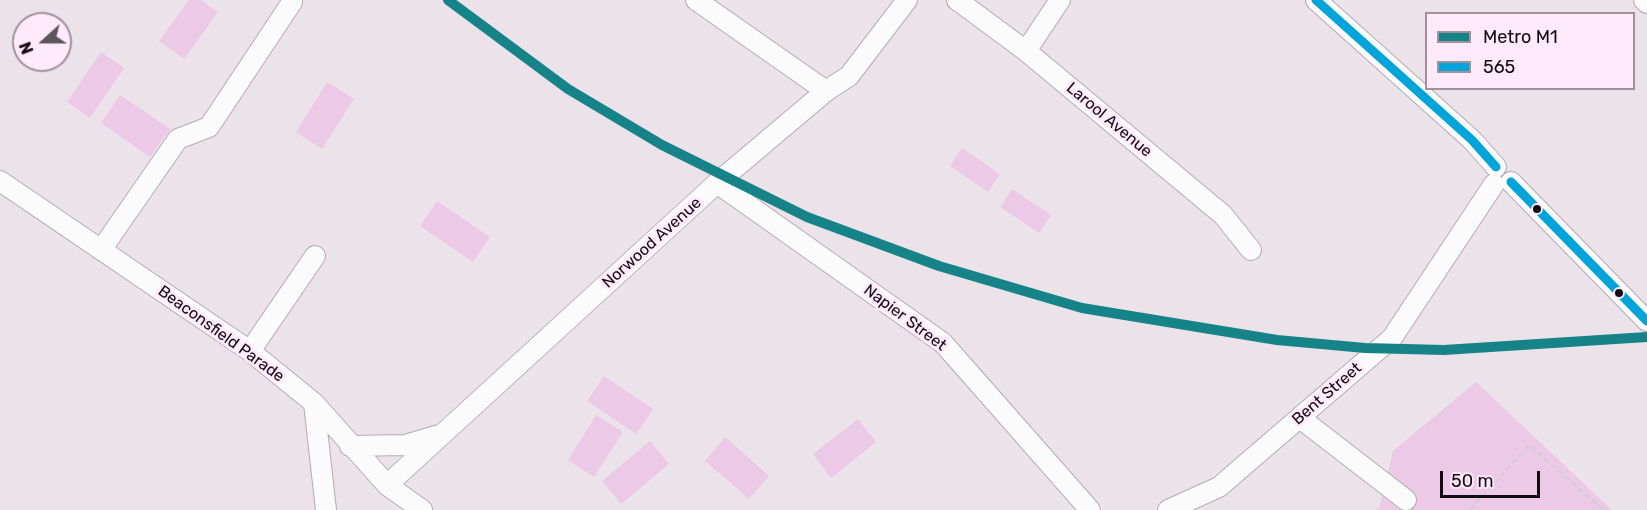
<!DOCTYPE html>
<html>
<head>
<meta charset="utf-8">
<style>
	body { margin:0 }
	#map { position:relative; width:1647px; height:510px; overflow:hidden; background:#ece2ea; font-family:Rubik,sans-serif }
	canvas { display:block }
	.legend { position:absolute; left:1425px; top:12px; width:210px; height:78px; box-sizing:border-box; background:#feeafb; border:2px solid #a0919d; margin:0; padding:8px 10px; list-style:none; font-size:18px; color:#120b11 }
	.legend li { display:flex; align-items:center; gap:12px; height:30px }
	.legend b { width:30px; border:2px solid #a0919d }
	.north { position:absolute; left:12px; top:12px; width:60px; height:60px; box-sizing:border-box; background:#feeafb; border:2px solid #a0919d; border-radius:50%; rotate:249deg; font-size:16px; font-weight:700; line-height:24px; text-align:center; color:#120b11 }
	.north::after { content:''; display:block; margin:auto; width:21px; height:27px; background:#5e565d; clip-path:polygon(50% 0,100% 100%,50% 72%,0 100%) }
	.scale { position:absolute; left:1440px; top:471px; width:100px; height:27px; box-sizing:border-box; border:3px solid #120b11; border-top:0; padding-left:8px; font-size:18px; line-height:21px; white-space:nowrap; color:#120b11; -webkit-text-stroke:4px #feeafb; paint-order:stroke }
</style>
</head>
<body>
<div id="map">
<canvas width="1647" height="510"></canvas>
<ul class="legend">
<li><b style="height:8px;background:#168388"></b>Metro M1</li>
<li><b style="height:8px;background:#02a4d9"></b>565</li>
</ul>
<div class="north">N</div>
<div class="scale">50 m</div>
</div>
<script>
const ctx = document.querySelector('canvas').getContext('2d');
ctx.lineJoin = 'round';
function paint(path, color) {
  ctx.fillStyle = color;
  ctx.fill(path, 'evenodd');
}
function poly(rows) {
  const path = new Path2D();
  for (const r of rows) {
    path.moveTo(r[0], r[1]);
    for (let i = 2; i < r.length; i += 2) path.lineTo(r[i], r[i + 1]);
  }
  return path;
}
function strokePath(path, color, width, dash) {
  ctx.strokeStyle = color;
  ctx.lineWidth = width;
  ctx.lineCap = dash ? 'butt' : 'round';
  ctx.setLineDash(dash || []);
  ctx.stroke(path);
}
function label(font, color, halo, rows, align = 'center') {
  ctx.font = font + ' Rubik,sans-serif';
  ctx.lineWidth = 6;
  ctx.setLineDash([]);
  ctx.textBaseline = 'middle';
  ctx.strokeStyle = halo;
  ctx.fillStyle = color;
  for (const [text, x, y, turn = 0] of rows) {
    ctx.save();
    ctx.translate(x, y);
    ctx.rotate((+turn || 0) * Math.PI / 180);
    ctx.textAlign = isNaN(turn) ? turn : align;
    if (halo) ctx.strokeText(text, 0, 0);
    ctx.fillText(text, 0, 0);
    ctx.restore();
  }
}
const green = poly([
	[189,0,201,0,218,12,184,59,159,41],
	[101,52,124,68,90,118,67,102],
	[327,82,354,99,322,149,296,132],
	[120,95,170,129,150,157,101,123],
	[962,148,1000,174,988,192,950,166],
	[1012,189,1051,215,1039,233,1000,207],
	[437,201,490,237,473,262,420,226],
	[604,376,653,409,636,434,587,401],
	[1476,382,1612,510,1375,510,1380,506,1393,451],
	[596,415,623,432,594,477,568,460],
	[858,419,876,442,831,478,813,454],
	[725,437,769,476,749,499,705,461],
	[650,441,669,464,621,504,602,481]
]);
const path = poly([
	[1470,510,1529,445,1604,510]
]);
const minor = poly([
	[696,0,826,91],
	[957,0,1026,51,1223,215,1251,250],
	[1316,0,1472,140,1496,167],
	[1644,0,1647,3],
	[1026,51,1060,0],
	[0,181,250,351,314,403,387,485,422,510],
	[1511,182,1647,321],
	[717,183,943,343,1090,510],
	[101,250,178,139,209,127,292,2],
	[250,351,315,256],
	[314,403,326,510],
	[1300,418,1406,500],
	[350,446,405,445,439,435],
	[387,485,717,183,826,91,849,76,907,0],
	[1168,510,1219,487,1392,338,1494,184]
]);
const bus1 = poly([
	[1316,0,1472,140,1496,167],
	[1511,182,1647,321]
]);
const metro1 = poly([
	[448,0,568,89,662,145,807,217,939,266,1082,308,1277,340,1365,348,1444,350,1647,337]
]);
const markers = [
	[1537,209,5,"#120b11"],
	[1619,293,5,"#120b11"]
];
const streetNames = [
	["Larool Avenue",1109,120,40],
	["Norwood Avenue",652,243,-42],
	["Napier Street",905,318,37],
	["Beaconsfield Parade",221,334,36],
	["Bent Street",1327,394,-41]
];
paint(green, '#ecc9e7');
strokePath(minor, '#b3abb1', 22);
strokePath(path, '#d0ced0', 2, [6, 3]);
strokePath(minor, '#fcfbfc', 20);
strokePath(bus1, '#02a4d9', 9);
strokePath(metro1, '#168388', 10);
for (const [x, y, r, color] of markers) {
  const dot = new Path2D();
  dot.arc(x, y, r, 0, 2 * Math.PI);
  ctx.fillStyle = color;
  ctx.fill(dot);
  strokePath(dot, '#feeafb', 2);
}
label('16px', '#120b11', '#feeafb', streetNames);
</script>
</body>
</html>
